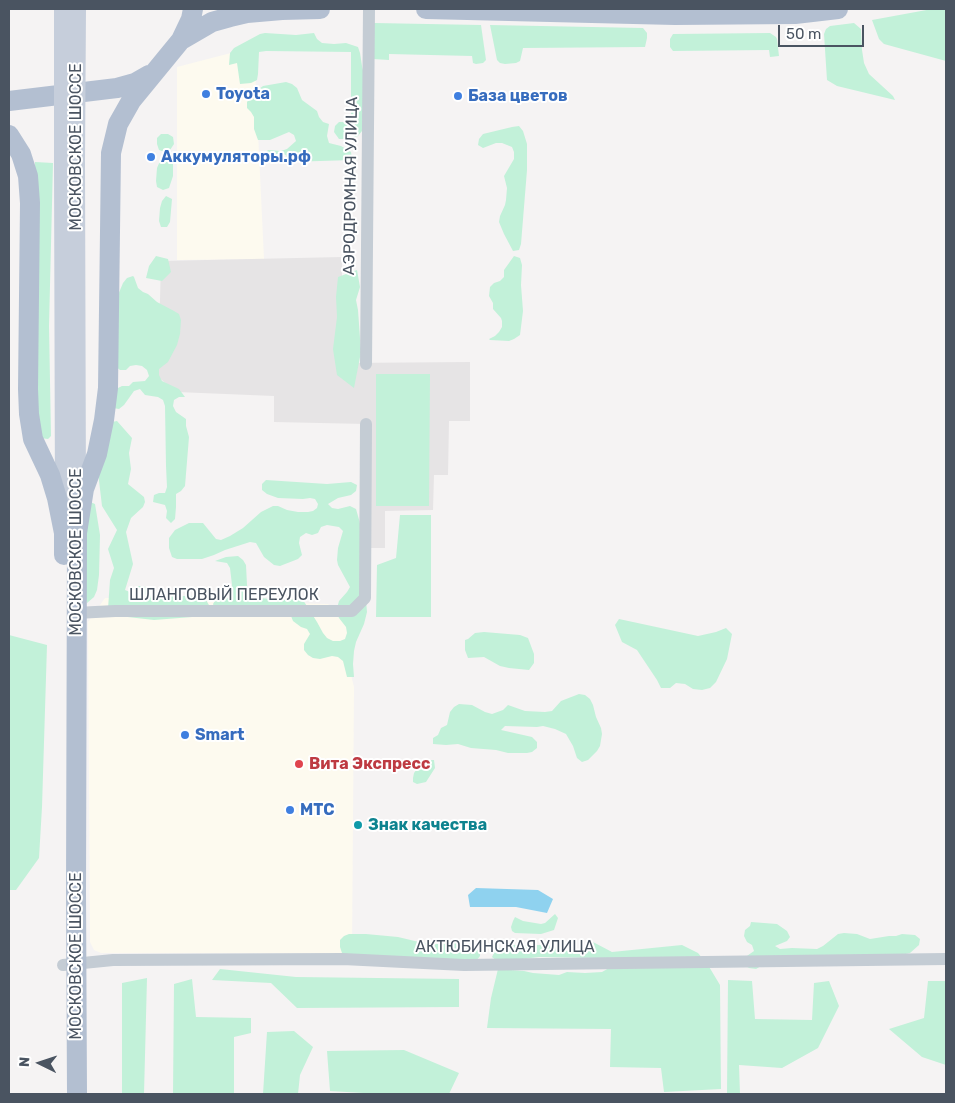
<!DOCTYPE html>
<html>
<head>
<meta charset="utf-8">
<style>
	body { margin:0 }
	#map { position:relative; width:955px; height:1103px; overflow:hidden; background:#f5f3f3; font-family:Rubik,sans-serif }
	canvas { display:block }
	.frame { position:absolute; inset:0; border:10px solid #4a5461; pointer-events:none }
	.north { position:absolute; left:15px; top:1038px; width:50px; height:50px; -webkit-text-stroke:4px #fff; paint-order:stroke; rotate:274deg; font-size:14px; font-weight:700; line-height:20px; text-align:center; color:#4a5461 }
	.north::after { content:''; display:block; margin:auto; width:18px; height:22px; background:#4a5461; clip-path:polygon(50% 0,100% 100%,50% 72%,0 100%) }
	.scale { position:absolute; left:778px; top:25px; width:86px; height:22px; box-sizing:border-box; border:2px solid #4a5461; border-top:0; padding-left:6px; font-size:15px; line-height:18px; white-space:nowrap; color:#4a5461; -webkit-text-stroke:4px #fff; paint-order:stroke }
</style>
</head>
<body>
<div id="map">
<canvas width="955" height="1103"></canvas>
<div class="frame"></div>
<div class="north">N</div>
<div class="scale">50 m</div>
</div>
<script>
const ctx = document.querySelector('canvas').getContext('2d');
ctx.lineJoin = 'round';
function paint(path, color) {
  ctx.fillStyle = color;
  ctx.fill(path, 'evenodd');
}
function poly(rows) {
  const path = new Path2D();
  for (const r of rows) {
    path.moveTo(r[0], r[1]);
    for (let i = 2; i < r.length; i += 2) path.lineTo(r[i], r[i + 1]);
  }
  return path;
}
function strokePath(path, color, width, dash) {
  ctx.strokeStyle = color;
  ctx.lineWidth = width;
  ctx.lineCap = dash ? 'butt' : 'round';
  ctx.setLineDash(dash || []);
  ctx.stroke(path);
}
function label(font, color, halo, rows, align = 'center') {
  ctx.font = font + ' Rubik,sans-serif';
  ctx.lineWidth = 4;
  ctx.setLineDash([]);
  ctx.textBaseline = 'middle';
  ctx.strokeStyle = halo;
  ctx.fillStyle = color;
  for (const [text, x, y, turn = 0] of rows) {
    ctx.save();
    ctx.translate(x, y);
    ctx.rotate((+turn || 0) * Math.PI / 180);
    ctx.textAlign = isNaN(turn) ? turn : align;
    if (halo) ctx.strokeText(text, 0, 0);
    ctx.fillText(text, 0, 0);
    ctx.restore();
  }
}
const commercial = poly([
	[254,47,264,259,177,260,177,67],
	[105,598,328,604,353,624,350,671,354,687,352,953,101,953,94,950,90,942,88,622]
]);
const education = poly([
	[342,257,342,363,470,362,470,421,449,421,448,475,434,475,433,510,385,511,385,548,371,548,366,424,274,422,274,396,177,392,158,377,161,261]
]);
const green = poly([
	[932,9,946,9,946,61,884,44,879,39,872,20],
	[374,23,481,25,486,60,483,63,476,64,473,63,472,56,389,54,389,60,373,59],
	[854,23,861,29,862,50,864,63,869,74,893,96,895,100,837,86,827,80,824,34,826,29,830,26],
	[490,25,643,28,647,33,647,38,645,47,523,48,520,61,516,63,505,64,500,63,497,60],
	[265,33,296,35,314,33,317,39,322,43,334,44,346,43,358,47,360,53,362,66,365,79,362,131,358,136,347,139,339,139,334,132,335,126,339,122,351,122,351,52,266,51,259,52,258,74,257,80,251,83,240,84,237,63,229,65,230,53,234,48,260,34],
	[770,33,776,37,777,39,779,56,770,57,769,50,673,51,670,47,670,39,673,34],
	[286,82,292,84,297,88,302,100,317,111,319,117,323,122,329,124,327,136,329,143,341,146,351,152,352,160,288,162,286,155,280,153,268,158,264,154,268,150,281,151,287,149,296,141,294,135,289,132,270,140,258,140,254,129,254,117,251,112,247,108,247,102,255,92,263,86],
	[519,126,523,131,527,144,527,170,521,244,519,250,513,251,504,234,499,222,500,216,505,205,506,200,507,188,504,176,514,159,514,152,512,147,502,143,496,143,483,148,478,145,479,139,483,134,512,127],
	[161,134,168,134,173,137,174,144,170,150,165,152,159,150,157,144,157,138],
	[170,158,173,164,173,176,169,188,163,190,157,187,156,181,157,168,160,161,167,160],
	[35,162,53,163,49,326,51,436,48,439,40,438,34,397],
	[166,196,172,199,170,222,167,227,161,227,159,221,160,208,162,201],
	[156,256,168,259,171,272,162,281,146,278,149,266],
	[514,256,520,258,522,265,521,285,523,311,520,335,514,339,509,341,490,340,489,339,495,336,499,332,502,327,502,321,501,318,493,309,493,303,489,296,490,287,494,283,500,281,504,277,504,270],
	[357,270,360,287,356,300,358,310,361,352,354,388,337,375,333,349,337,317,336,297,338,277],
	[133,276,134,277,138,288,143,292,148,294,157,302,174,311,179,314,181,320,180,334,177,345,168,362,159,369,159,375,162,381,179,389,185,397,179,397,174,400,173,406,176,412,186,419,186,426,189,437,185,486,181,491,176,494,176,507,175,519,171,523,166,518,167,511,165,505,153,502,154,495,159,493,165,493,167,487,166,466,165,406,163,400,158,397,145,395,140,389,134,391,124,405,119,409,113,408,116,389,122,386,129,386,133,382,145,381,149,376,147,370,142,366,136,365,130,366,126,370,120,370,115,366,118,295,123,283,127,278],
	[376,374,430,374,429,506,376,506],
	[117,421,132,438,129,453,131,469,128,484,144,497,145,502,143,507,131,518,126,532,133,564,125,590,130,592,138,586,143,586,156,594,166,596,200,596,205,598,210,607,205,616,154,620,110,615,108,609,110,580,114,568,108,549,117,530,102,506,98,472,112,422],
	[266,480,327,484,351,482,357,485,356,491,351,495,338,498,328,504,332,508,338,509,350,506,356,509,362,530,361,544,367,612,364,624,356,642,354,651,353,664,354,677,347,677,343,661,338,657,332,656,320,659,313,658,308,655,304,650,304,644,310,634,307,629,301,627,293,621,291,616,215,609,213,604,216,599,222,599,227,596,231,591,232,585,230,568,227,563,215,561,226,557,238,556,243,560,246,565,247,585,250,597,280,600,298,599,303,600,317,622,323,633,327,638,333,641,340,641,345,639,347,633,346,627,339,618,336,612,339,601,347,592,350,587,338,565,337,560,338,548,343,531,339,527,327,525,321,527,318,533,312,535,306,533,300,537,299,543,302,555,298,559,280,566,274,565,264,557,256,543,250,542,225,550,214,555,202,559,177,559,172,557,169,548,169,538,175,530,189,523,203,523,216,539,221,540,230,536,243,528,261,512,273,506,278,506,287,510,298,512,308,512,313,511,317,508,318,504,315,499,310,498,303,499,278,498,267,494,262,490,262,484],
	[88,501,95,504,100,535,99,575,97,590,94,597,87,603,82,583],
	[400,515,431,515,431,617,376,617,377,565,396,558],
	[619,619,698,636,716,632,726,628,732,634,727,659,716,682,710,688,702,690,693,689,685,684,676,683,670,688,661,688,657,680,637,650,622,642,615,625],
	[484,632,520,635,528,638,534,654,534,663,529,670,509,668,500,666,484,657,468,658,465,650,465,640,468,639,475,633],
	[9,635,47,645,42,807,39,858,16,890,9,890],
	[579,694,585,695,590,699,593,705,596,717,601,728,602,734,600,746,597,751,588,760,582,762,577,758,573,746,566,734,555,729,543,726,537,727,505,726,501,730,532,737,537,742,537,748,532,752,527,753,508,753,496,750,471,748,458,744,446,745,433,744,433,738,438,735,441,728,447,725,450,712,454,707,459,704,472,705,485,712,492,714,503,710,508,705,525,711,545,712,552,711,561,701],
	[425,760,434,760,435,768,426,782,417,784,413,782,413,778,414,773,422,762],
	[555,914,558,918,554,930,541,934,515,933,512,931,511,927,513,921,515,917,523,921,541,924,545,923],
	[751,922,777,924,787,931,790,937,787,941,775,946,780,949,792,948,817,949,823,946,838,934,844,933,857,934,870,939,889,936,896,936,902,934,915,935,920,939,919,945,910,953,857,966,817,965,761,966,756,969,749,968,744,965,744,958,754,951,752,945,747,942,744,936,745,930,750,926],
	[349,934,366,934,398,937,419,942,433,944,446,944,466,941,478,945,480,950,480,956,476,961,344,959,340,947,340,940,344,936],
	[593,942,612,952,682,945,698,953,708,965,720,985,721,1089,664,1092,661,1068,610,1067,611,1029,487,1028,491,998,498,969,524,971,533,973,559,975,567,972,585,973,602,972,609,968,597,958,539,957,498,962,492,957,496,949,512,945,554,945,570,952,579,951],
	[220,969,296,977,459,979,459,1007,297,1008,271,983,212,980],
	[147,978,144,1094,122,1094,122,983],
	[192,979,196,1017,251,1018,251,1033,234,1037,234,1094,173,1094,174,984],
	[728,980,752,981,755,1019,812,1020,814,983,829,981,839,1006,818,1048,782,1068,739,1065,740,1094,727,1094],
	[928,981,946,981,946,1065,922,1057,889,1029,924,1018],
	[294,1031,313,1047,300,1075,298,1094,263,1094,267,1032],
	[404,1050,459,1073,449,1094,380,1094,330,1091,327,1051]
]);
const water = poly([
	[476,888,538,890,553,899,547,913,516,907,470,907,468,895]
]);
const minor = poly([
	[366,364,369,9],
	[76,613,115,611,352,611,365,598,366,424],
	[63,965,113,960,343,959,464,965,946,959]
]);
const secondary = poly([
	[63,162,64,509],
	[76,162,77,502]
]);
const primary = poly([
	[426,9,675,15,795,14,838,9],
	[181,40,212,22,230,17,247,13,282,10,320,9],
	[9,101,117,88,135,83,149,75],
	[9,135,21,154,28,176,30,203,28,389,29,414,33,439,50,475,57,498,64,533,64,555],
	[77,1094,76,893,77,533,84,489,97,454,104,420,108,388,111,153,118,124,131,101,181,40,191,19,193,9]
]);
const secondaryBridge = poly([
	[63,162,63,9],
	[76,162,77,9]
]);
const markers = [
	[206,94,5,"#3f7fe0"],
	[458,96,5,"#3f7fe0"],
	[151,157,5,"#3f7fe0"],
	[185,735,5,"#3f7fe0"],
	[299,764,5,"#e0444e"],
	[290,810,5,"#3f7fe0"],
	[358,825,5,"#0f9aa8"]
];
const shopNames = [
	["Toyota",216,94],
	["База цветов",468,96],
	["Аккумуляторы.рф",161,157],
	["Smart",195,735],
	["МТС",300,810]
];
const streetNames = [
	["МОСКОВСКОЕ ШОССЕ",76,147,-90],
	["АЭРОДРОМНАЯ УЛИЦА",351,186,-89],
	["МОСКОВСКОЕ ШОССЕ",76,552,-90],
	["ШЛАНГОВЫЙ ПЕРЕУЛОК",224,595],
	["АКТЮБИНСКАЯ УЛИЦА",505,947],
	["МОСКОВСКОЕ ШОССЕ",76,956,-90]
];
const healthNames = [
	["Вита Экспресс",309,764]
];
const cultureNames = [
	["Знак качества",368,825]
];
paint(commercial, '#fdfaef');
paint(education, '#e6e4e5');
paint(green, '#c2f1d9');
paint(water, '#8fd2ef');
strokePath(minor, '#c4ccd4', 12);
strokePath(secondary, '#c6cedb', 18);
strokePath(primary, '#b3bfd1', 20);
strokePath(secondaryBridge, '#c6cedb', 18);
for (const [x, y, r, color] of markers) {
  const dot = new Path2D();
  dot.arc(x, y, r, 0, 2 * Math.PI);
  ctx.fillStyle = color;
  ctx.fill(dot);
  strokePath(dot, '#fff', 2);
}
label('bold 16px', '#366cbe', '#fff', shopNames, 'left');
label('16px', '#4a5461', '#fff', streetNames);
label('bold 16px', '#be3a42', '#fff', healthNames, 'left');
label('bold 16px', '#0d838f', '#fff', cultureNames, 'left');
</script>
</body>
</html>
